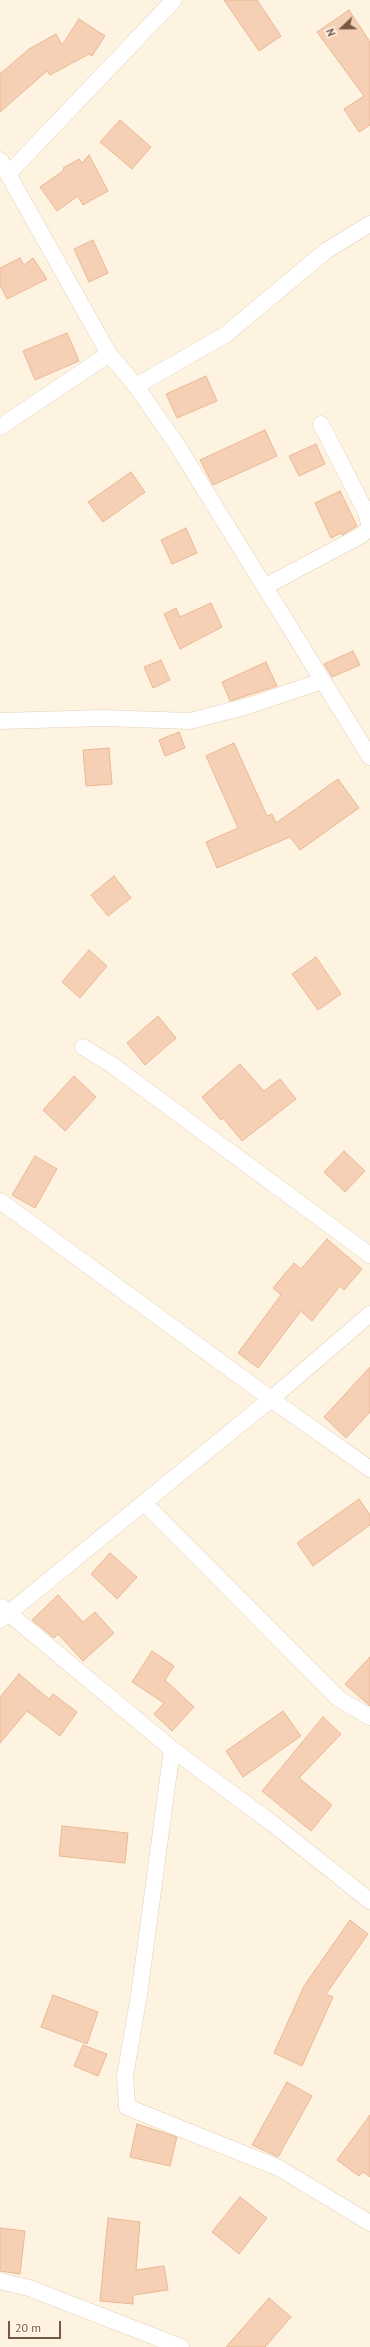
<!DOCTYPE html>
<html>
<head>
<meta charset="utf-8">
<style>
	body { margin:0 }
	#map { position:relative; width:370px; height:2347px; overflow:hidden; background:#fef3e0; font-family:"PT Sans",sans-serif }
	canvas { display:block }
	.north { position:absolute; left:322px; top:8px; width:40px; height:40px; -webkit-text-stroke:3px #fff6e8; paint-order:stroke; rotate:248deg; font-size:11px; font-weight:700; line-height:16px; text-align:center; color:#775845 }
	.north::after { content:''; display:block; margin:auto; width:14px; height:18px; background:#775845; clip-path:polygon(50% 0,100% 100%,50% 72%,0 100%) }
	.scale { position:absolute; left:8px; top:2321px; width:53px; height:18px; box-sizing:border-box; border:2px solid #775845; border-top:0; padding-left:5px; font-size:12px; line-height:14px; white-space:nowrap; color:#775845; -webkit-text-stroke:3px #fff6e8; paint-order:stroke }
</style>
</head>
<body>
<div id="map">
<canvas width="370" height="2347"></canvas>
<div class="north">N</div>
<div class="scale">20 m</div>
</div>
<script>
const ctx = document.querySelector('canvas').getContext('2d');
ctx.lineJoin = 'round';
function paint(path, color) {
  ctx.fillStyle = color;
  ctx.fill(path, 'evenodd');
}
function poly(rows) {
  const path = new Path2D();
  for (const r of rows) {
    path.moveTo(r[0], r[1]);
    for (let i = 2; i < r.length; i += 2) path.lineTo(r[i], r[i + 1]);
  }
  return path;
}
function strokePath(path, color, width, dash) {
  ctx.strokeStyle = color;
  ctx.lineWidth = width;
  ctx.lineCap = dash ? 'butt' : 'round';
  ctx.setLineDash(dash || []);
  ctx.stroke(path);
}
const building = poly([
	[224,0,257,0,281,36,259,51,224,0],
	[349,10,370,42,370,125,359,132,344,109,364,96,317,32,349,10],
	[79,19,105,36,92,56,89,54,50,75,47,71,0,112,0,74,29,49,56,34,62,45,79,19],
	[120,120,151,147,132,169,100,142,120,120],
	[89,155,108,191,83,205,78,196,57,211,40,187,64,170,63,168,79,159,82,163,89,155],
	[93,240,108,273,89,282,74,249,93,240],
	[20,258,24,265,33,258,47,279,7,299,0,285,0,268,20,258],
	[67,333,79,361,35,380,23,351,67,333],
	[206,376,217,401,177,418,166,394,206,376],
	[265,430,277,456,213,485,200,460,265,430],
	[316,444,325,464,299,476,289,456,316,444],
	[131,472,145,492,103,522,88,502,131,472],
	[340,491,357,526,342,535,341,533,331,538,315,503,340,491],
	[186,528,197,553,172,564,161,540,186,528],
	[211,603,222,627,180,649,164,614,176,608,180,617,211,603],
	[353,651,360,665,332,677,324,664,353,651],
	[161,660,170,680,153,688,144,667,161,660],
	[266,662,277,686,230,701,222,682,266,662],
	[179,732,185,748,165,756,159,740,179,732],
	[234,743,267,816,272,814,276,823,338,779,359,808,300,850,290,837,217,868,206,842,238,828,206,756,234,743],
	[109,748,112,784,86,786,83,750,109,748],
	[114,876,131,898,108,916,91,895,114,876],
	[89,950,107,966,80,998,62,982,89,950],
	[316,957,341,994,318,1010,292,974,316,957],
	[158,1016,176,1038,145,1065,127,1043,158,1016],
	[240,1064,264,1091,280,1079,296,1099,242,1141,223,1118,221,1120,202,1097,240,1064],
	[74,1076,96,1097,65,1131,43,1110,74,1076],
	[344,1151,365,1171,345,1192,324,1172,344,1151],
	[35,1156,57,1169,35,1208,12,1195,35,1156],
	[327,1239,362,1269,344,1290,340,1286,312,1321,301,1311,258,1368,238,1353,281,1295,273,1288,294,1263,301,1269,327,1239],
	[370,1367,370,1412,346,1438,324,1417,370,1367],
	[359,1499,370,1515,370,1525,313,1566,297,1543,359,1499],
	[110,1553,137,1577,117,1599,91,1574,110,1553],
	[58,1595,83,1622,95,1612,114,1633,83,1661,58,1634,54,1638,32,1620,58,1595],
	[152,1651,174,1666,165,1680,194,1707,172,1731,154,1714,164,1703,132,1682,152,1651],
	[370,1657,370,1706,345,1684,370,1657],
	[19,1674,49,1699,53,1694,77,1712,60,1736,27,1711,0,1743,0,1697,19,1674],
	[283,1711,301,1736,243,1777,226,1751,283,1711],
	[323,1717,341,1734,299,1778,332,1805,311,1831,262,1791,323,1717],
	[62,1826,128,1833,125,1863,59,1856,62,1826],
	[350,1920,368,1934,326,1994,333,1997,302,2066,274,2053,304,1986,350,1920],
	[53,1995,98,2012,87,2044,41,2027,53,1995],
	[83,2045,107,2054,98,2076,74,2066,83,2045],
	[287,2082,312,2096,278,2157,252,2145,287,2082],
	[370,2115,370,2177,363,2172,359,2176,337,2160,370,2115],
	[137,2124,177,2137,170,2166,130,2157,137,2124],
	[240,2197,267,2218,239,2254,212,2232,240,2197],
	[108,2218,140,2222,136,2270,164,2266,168,2290,133,2295,133,2304,100,2301,108,2218],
	[0,2228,25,2231,20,2274,0,2271,0,2228],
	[269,2298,291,2317,265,2347,226,2347,269,2298]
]);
const minor = poly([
	[0,160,109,354,136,386,177,445,370,757],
	[9,173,174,0],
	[136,386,225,335,327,250,370,224],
	[321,424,366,512,370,527],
	[0,427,109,354],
	[266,586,360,536,370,528],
	[0,721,103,718,190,721,248,706,322,681],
	[83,1047,112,1065,370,1255],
	[0,1201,271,1399,370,1469],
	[144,1503,339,1699,370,1717],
	[1,1607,172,1749,273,1824,370,1901],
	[0,1620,271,1399,370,1314],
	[172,1749,139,1995,125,2076,127,2107,279,2168,370,2223],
	[0,2281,29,2288,181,2347]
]);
paint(building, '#f6d0b5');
strokePath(building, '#eab794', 1);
strokePath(minor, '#e3cfbb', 17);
strokePath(minor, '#fff', 16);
</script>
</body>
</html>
